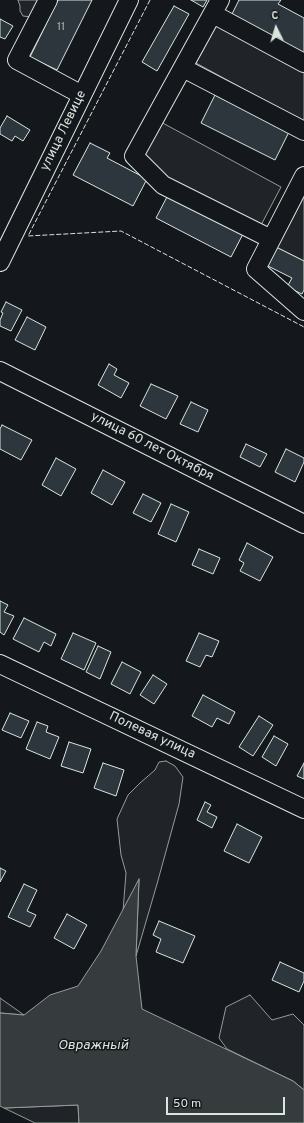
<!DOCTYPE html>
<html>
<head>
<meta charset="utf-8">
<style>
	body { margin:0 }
	#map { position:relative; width:304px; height:1123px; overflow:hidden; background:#14181c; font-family:Overpass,sans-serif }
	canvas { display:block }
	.north { position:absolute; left:256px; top:8px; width:40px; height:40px; -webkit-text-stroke:3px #14181c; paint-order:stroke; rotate:355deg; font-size:11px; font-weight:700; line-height:16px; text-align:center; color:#d8e6dc }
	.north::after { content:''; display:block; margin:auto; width:14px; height:18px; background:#d8e6dc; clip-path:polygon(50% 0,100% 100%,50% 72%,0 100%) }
	.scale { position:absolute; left:166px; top:1097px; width:119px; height:18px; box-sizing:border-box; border:2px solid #d8e6dc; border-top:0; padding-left:5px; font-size:12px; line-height:14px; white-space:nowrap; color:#d8e6dc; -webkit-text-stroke:3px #14181c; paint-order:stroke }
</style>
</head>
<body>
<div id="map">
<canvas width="304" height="1123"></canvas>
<div class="north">С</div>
<div class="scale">50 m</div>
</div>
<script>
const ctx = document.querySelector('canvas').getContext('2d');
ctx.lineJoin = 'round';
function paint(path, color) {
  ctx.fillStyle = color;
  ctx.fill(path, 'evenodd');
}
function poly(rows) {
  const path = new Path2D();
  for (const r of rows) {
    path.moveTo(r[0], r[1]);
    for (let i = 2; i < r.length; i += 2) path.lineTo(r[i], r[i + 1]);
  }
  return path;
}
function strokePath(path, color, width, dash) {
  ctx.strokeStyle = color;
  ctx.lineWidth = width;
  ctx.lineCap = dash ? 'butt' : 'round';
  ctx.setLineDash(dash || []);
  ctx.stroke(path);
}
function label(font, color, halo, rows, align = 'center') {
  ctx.font = font + ' Overpass,sans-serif';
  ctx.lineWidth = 3;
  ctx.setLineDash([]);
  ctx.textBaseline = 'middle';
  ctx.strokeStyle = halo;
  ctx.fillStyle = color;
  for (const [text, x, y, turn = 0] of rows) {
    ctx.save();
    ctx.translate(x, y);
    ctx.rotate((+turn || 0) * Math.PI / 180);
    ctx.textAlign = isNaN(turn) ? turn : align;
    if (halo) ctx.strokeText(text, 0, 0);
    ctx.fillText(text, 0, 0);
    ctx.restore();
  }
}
const green = poly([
	[18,0,40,0,31,17,23,16,20,11,20,6,18,0],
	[217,24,304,71,304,122,196,63,217,24],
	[159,121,281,187,260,227,160,176,144,159,145,144,159,121],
	[304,196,304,261,274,246,304,196],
	[166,761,175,766,183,777,179,804,157,884,136,956,139,880,123,911,126,873,121,855,117,819,128,795,140,783,155,770,159,762,166,761],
	[250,995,272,1020,293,1014,304,1025,304,1090,293,1081,227,1049,219,1038,226,1007,250,995],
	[0,998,24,1015,0,1013,0,998],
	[78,1105,79,1123,35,1123,4,1108,78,1105]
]);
const water = poly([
	[139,879,136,956,142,1009,293,1081,304,1090,304,1123,79,1123,78,1105,4,1108,0,1106,0,1013,24,1015,50,995,78,986,101,951,139,879]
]);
const building = poly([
	[58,0,92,0,57,70,30,57,58,0],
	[191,0,207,0,203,7,191,0],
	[239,0,281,0,278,4,304,18,304,55,231,16,239,0],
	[174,6,189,14,157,71,142,62,174,6],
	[0,19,13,26,5,39,0,37,0,19],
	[215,95,289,132,275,160,201,123,215,95],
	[7,116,30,130,23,141,15,136,12,141,0,134,0,128,7,116],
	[90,143,110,153,107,158,147,179,133,206,73,175,90,143],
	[168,195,243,234,231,257,156,218,168,195],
	[274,246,304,261,304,290,302,294,287,287,292,278,264,264,274,246],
	[6,302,22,310,11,331,0,326,0,320,3,313,1,312,6,302],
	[27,317,46,327,35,350,15,340,27,317],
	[109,364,117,369,114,375,129,383,121,398,98,385,109,364],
	[151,384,178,396,166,419,140,406,151,384],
	[191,402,208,410,198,432,180,424,191,402],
	[2,425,32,440,21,460,0,449,0,429,2,425],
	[246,444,267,454,260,467,240,457,246,444],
	[286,449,304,458,304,462,295,482,275,472,286,449],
	[56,458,76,469,61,496,42,485,56,458],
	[103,470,125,482,112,505,91,493,103,470],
	[143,494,161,503,151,522,133,513,143,494],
	[171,504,189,512,176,542,158,534,171,504],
	[247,543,273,557,260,581,240,571,244,563,239,560,247,543],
	[199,549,220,558,213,574,192,565,199,549],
	[0,601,8,605,4,612,14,616,4,635,0,632,0,601],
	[24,618,56,634,51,646,44,642,39,652,13,639,24,618],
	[73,633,96,643,84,670,61,659,73,633],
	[199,633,219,641,212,657,206,655,200,667,186,661,199,633],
	[98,646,111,652,100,679,86,672,98,646],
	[122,662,141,672,130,694,111,684,122,662],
	[153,675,167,684,154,704,140,695,153,675],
	[203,695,235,712,229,724,217,718,212,727,192,716,203,695],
	[10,713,29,721,21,738,2,730,10,713],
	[259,716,273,725,253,756,239,747,259,716],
	[37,722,48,726,46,732,59,737,50,759,26,749,37,722],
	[274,736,288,744,276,766,262,757,274,736],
	[69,742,91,749,83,773,61,766,69,742],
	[103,763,124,770,116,796,94,788,103,763],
	[304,763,304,779,297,776,304,763],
	[205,802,211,805,207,812,217,817,212,828,197,820,205,802],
	[237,824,262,837,249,863,224,851,237,824],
	[0,868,6,871,0,882,0,868],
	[24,884,37,890,27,911,36,915,30,927,8,917,24,884],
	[67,914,87,925,74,949,54,938,67,914],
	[159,921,195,936,183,963,156,952,161,939,153,935,159,921],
	[280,962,304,973,304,981,299,992,272,980,280,962]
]);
const minor = poly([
	[48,0,17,60,82,95],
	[220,0,134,156,163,185,271,239],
	[213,14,304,63],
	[183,68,304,131],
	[304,176,256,269,304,311],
	[0,262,129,0],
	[0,371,304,524],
	[0,664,304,809]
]);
const fence = poly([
	[150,0,28,236,121,231,304,327]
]);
const numberNames = [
	["11",61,28]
];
const streetNames = [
	["улица Левице",64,131,-64],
	["улица 60 лет Октября",152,447,27],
	["Полевая улица",152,736,25]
];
const waterNames = [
	["Овражный",93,1046]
];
paint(green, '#202428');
strokePath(green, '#939e99', 1);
paint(water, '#363b3e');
strokePath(water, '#939e99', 1);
paint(building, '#2c363c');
strokePath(building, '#d8e6dc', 1);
strokePath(minor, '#d8e6dc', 20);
strokePath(minor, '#14181c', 18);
strokePath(fence, '#d8e6dc', 1, [5, 2]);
label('11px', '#adbab4', null, numberNames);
label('13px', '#d8e6dc', '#14181c', streetNames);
label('italic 14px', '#d8e6dc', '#14181c', waterNames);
</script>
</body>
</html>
